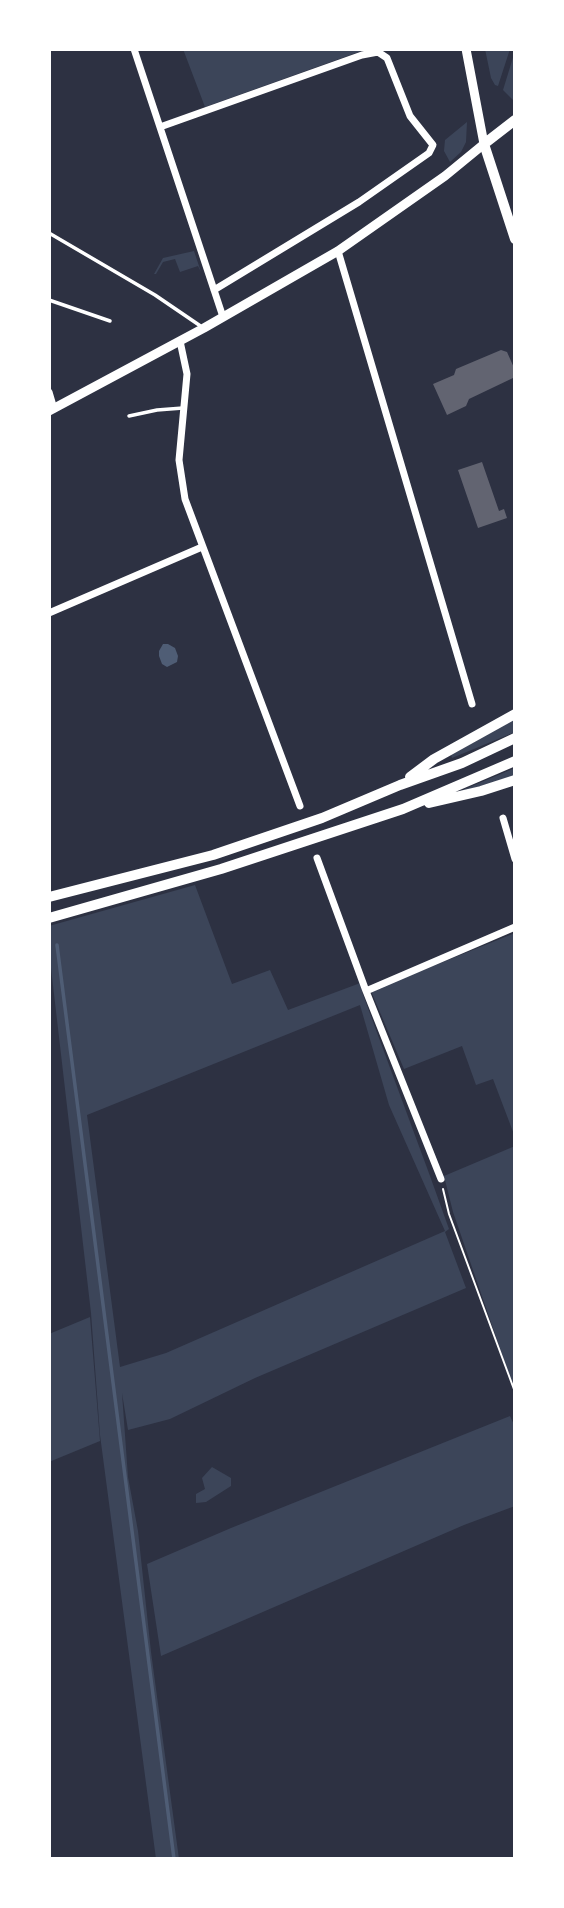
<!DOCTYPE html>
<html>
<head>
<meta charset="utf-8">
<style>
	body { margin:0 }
	#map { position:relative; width:564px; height:1908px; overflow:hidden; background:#2d3142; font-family:"DejaVu Sans",sans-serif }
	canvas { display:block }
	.frame { position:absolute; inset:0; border:51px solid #fff; pointer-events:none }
</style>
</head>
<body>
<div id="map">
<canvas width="564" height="1908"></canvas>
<div class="frame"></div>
</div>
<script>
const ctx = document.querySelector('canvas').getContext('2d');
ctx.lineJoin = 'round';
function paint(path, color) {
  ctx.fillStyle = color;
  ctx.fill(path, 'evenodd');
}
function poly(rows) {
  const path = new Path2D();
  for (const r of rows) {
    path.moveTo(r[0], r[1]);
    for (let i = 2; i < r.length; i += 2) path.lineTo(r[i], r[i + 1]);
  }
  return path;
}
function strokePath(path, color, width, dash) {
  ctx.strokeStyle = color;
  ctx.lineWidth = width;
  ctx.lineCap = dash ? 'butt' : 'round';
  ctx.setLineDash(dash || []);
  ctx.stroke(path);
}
const green = poly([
	[183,49,367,49,205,107],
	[485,49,510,49,498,86,495,85,491,78],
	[515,51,515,102,503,90],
	[467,122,466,142,461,152,450,162,444,151,445,140],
	[194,251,201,272,198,266,180,272,175,259,163,262,156,274,154,274,163,258],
	[515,719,515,732,452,758,451,755],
	[515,768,515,776,453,794],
	[195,885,232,984,270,970,288,1010,363,982,362,992,430,1176,449,1229,445,1232,466,1288,255,1378,170,1419,128,1430,122,1393,128,1477,138,1531,151,1652,179,1859,156,1859,100,1435,91,1313,49,951,49,926],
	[360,1005,389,1105,445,1231,166,1353,120,1367,87,1115],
	[515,933,515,1137,493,1079,476,1085,462,1046,404,1069,371,991],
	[515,1146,515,1392,453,1212,444,1176],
	[90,1317,100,1441,49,1462,49,1334],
	[510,1416,515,1427,515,1506,464,1525,161,1656,147,1564,231,1528],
	[212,1467,231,1478,231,1486,206,1502,196,1503,196,1494,205,1489,202,1478]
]);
const water = poly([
	[163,644,168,644,175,648,178,656,177,662,167,667,162,664,159,656,159,651]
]);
const stream = poly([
	[57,945,174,1859]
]);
const building = poly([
	[501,350,507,352,515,370,513,378,469,399,466,406,447,415,433,384,454,375,456,369],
	[482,462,499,511,504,509,507,518,478,528,458,470]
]);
const path = poly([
	[443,1189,449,1214,515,1392]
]);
const service = poly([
	[49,233,155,295,202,327],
	[49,300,110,321],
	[129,416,157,410,183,408]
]);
const minor = poly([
	[134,49,223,317],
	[160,127,362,55,378,52,387,58,410,116,433,145,429,153,359,202,214,290],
	[338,251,472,704],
	[180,341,187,374,179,460,185,499,300,806],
	[49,392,54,409],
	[49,613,202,547],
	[503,818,515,859],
	[317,858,366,991,441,1179],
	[366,991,515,927]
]);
const tertiary = poly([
	[49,411,204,328,338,251,445,176,484,144,466,49]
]);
const secondary = poly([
	[515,120,484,144,515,239]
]);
const trunk = poly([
	[410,777,434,759,515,714],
	[429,803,481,791,515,780],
	[49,897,213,855,322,818,400,785,462,763,515,738],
	[49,918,221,869,403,809,515,761]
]);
paint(green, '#3c4559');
paint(water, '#4f5d75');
strokePath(stream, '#4f5d75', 3.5);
paint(building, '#626471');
strokePath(path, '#fff', 2);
strokePath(service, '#fff', 3.5);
strokePath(minor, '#fff', 7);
strokePath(tertiary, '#fff', 9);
strokePath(secondary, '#fff', 10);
strokePath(trunk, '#fff', 10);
</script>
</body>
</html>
